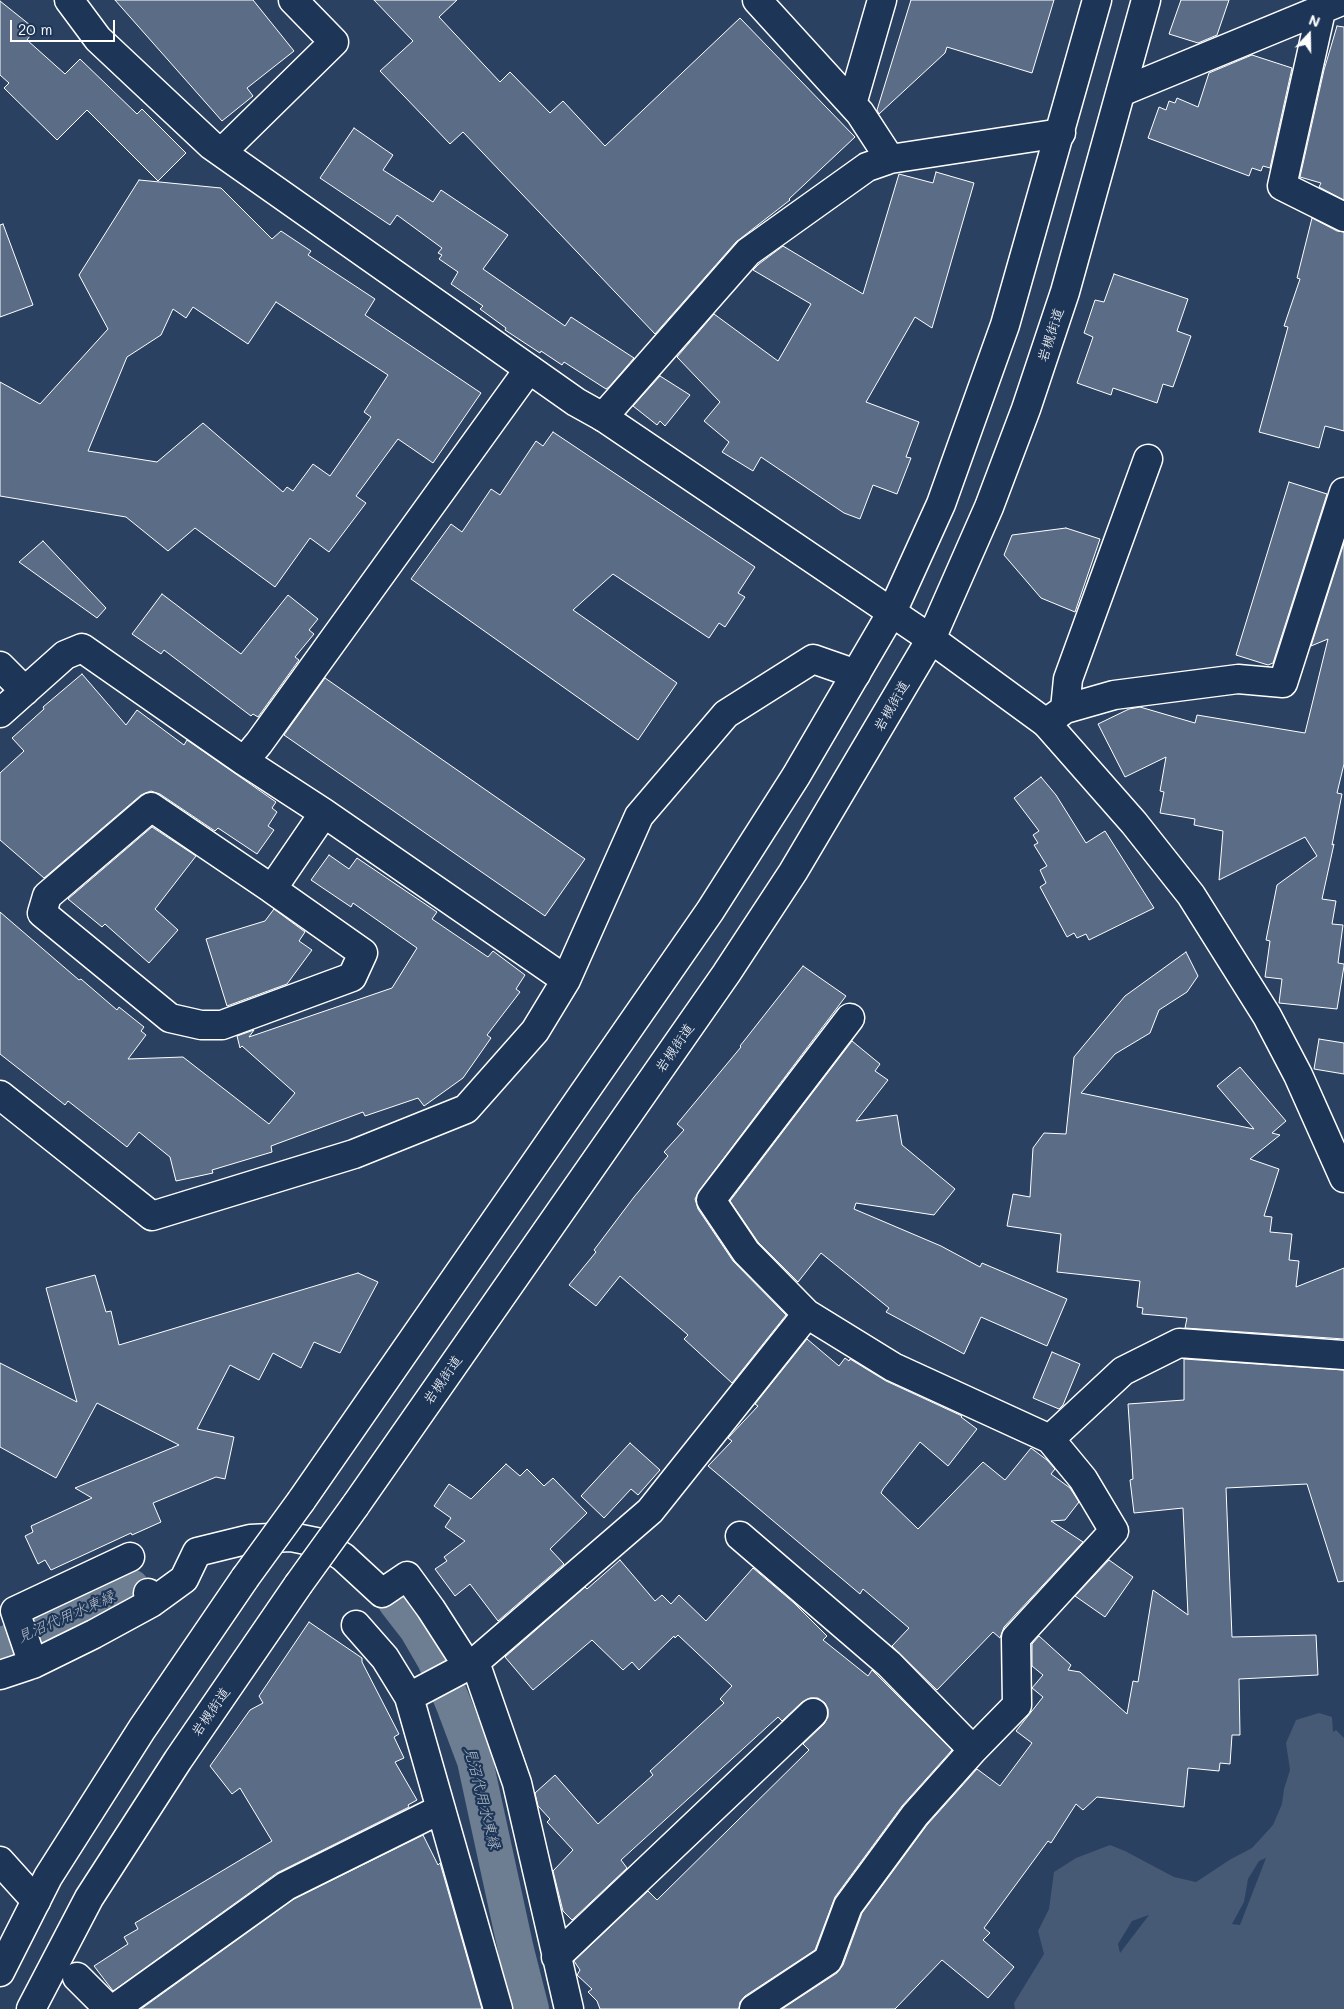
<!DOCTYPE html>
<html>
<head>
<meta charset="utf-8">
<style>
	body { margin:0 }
	#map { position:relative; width:1344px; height:2009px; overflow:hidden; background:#2a4161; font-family:Mali,sans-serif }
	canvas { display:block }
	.north { position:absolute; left:1284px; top:10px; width:50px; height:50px; -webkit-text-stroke:4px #1d3557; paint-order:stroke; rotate:21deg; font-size:14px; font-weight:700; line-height:20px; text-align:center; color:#fff }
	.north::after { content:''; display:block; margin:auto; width:18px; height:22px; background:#fff; clip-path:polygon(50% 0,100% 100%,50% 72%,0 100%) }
	.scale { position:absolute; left:10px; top:20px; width:105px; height:22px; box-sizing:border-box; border:2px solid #fff; border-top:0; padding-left:6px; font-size:15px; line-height:18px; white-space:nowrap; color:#fff; -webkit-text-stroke:4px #1d3557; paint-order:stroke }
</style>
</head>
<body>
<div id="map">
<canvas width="1344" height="2009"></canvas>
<div class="north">N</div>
<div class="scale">20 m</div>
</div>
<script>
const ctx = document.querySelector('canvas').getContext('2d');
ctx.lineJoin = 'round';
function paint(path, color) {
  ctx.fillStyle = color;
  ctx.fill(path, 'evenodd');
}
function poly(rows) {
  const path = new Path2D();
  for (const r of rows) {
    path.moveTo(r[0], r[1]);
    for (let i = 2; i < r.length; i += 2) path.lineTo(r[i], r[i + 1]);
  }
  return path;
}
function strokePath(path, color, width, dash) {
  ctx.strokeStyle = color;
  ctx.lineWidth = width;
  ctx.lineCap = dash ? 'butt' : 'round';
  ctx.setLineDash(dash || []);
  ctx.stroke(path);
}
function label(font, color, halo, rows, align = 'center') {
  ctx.font = font + ' Mali,"Klee One",sans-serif';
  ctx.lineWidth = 4.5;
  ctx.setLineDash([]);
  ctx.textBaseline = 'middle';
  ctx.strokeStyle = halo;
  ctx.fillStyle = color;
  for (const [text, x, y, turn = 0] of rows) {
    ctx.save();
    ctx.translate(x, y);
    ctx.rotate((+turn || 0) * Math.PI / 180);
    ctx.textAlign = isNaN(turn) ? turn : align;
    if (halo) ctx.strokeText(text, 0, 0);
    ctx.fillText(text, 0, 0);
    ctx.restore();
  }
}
const green = poly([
	[1319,1713,1332,1717,1333,1732,1336,1730,1344,1738,1344,2009,1015,2009,1014,2003,1044,1954,1038,1931,1049,1909,1054,1872,1076,1858,1110,1845,1125,1851,1174,1877,1196,1882,1231,1859,1252,1848,1273,1825,1282,1804,1284,1789,1290,1770,1286,1743,1296,1720],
	[1266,1858,1240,1925,1232,1924,1244,1902,1248,1879,1259,1861],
	[1149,1915,1120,1953,1118,1944,1132,1921]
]);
const canal = poly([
	[396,1602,417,1629,435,1660,454,1705,475,1761,516,1950,531,2009],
	[0,1645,29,1636,131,1587]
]);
const building = poly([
	[115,0,253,0,294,51,247,88,253,96,222,121,115,0],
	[374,0,457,0,439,17,500,82,510,72,550,113,563,101,605,146,740,18,855,137,789,199,790,200,736,242,655,334,463,132,450,144,380,71,413,41,374,0],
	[911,0,1054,0,1032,73,947,47,945,53,879,114,877,110,911,0],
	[1181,0,1229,0,1217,35,1198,43,1169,34,1181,0],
	[0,1,35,29,27,40,65,74,80,59,137,114,142,109,186,153,158,181,87,110,57,140,4,88,9,83,0,75,0,1],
	[1337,26,1344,27,1344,200,1319,187,1321,183,1300,177,1324,70,1337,26],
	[1252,55,1292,68,1270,168,1263,166,1261,171,1252,168,1249,176,1148,138,1159,107,1166,110,1169,101,1175,103,1177,98,1198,107,1209,73,1252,55],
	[354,128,393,155,383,170,433,202,441,190,508,235,483,269,565,326,571,317,634,358,609,387,606,389,564,362,562,365,541,351,540,353,505,330,506,328,480,309,483,306,451,284,458,272,439,259,442,255,438,253,442,248,397,215,390,225,320,178,354,128],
	[936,172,974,183,932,328,915,317,866,402,919,422,906,457,911,458,897,494,873,485,860,519,844,513,761,457,753,471,722,452,729,442,704,421,720,402,677,357,714,314,778,361,811,304,753,270,759,264,783,246,863,294,899,174,933,183,936,172],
	[139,180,221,188,272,239,281,231,311,251,308,255,375,299,365,315,481,393,433,463,398,439,356,496,366,503,329,552,310,538,275,587,195,528,168,551,126,517,0,496,0,382,40,404,108,329,79,275,139,180],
	[276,302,388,375,364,412,371,417,330,476,313,464,293,491,287,487,283,492,203,423,157,462,88,451,127,357,161,335,173,309,186,318,193,307,248,344,276,302],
	[1312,218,1337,231,1344,232,1344,431,1325,426,1319,448,1259,432,1288,327,1284,326,1300,279,1297,278,1312,218],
	[3,224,33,305,0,317,0,225,3,224],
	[1114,274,1188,299,1177,331,1191,336,1173,387,1163,384,1157,403,1113,388,1111,395,1077,383,1093,337,1084,333,1095,300,1104,302,1114,274],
	[660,376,690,395,665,426,660,421,657,425,633,406,660,376],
	[553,432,755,567,738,593,745,597,725,627,719,623,709,638,613,574,573,610,677,683,638,740,411,579,451,524,462,532,491,489,500,495,536,441,543,446,553,432],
	[1289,482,1327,494,1273,663,1268,665,1236,655,1289,482],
	[1066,528,1100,539,1075,612,1041,598,1004,555,1012,535,1066,528],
	[43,541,106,608,97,618,19,562,43,541],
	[1344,543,1344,764,1337,793,1342,794,1332,845,1334,844,1322,899,1336,901,1332,924,1343,925,1338,963,1344,964,1344,966,1337,1009,1279,1003,1282,979,1265,977,1270,941,1266,940,1277,885,1317,856,1305,837,1219,880,1223,831,1194,825,1195,819,1160,813,1164,792,1160,791,1166,757,1125,777,1098,724,1129,709,1140,707,1195,723,1197,715,1305,733,1328,639,1311,646,1344,543],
	[162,594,241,654,288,595,318,619,309,630,314,634,295,657,299,660,258,717,253,714,251,716,164,650,161,654,132,634,162,594],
	[82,674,126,725,137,710,184,745,187,740,276,802,272,808,277,812,268,826,274,830,257,854,218,828,215,831,160,794,151,791,141,795,44,878,0,840,0,773,24,751,12,738,44,709,43,707,82,674],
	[325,678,585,859,545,916,284,735,325,678],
	[1041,777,1056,795,1086,843,1105,831,1154,908,1089,940,1086,934,1077,938,1074,933,1067,937,1040,887,1046,883,1040,870,1047,866,1034,845,1038,843,1033,835,1039,831,1014,798,1041,777],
	[152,827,196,856,155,909,178,930,149,963,105,924,102,927,68,899,152,827],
	[329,855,349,869,357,858,437,912,432,919,488,957,493,951,525,975,516,989,520,992,487,1035,491,1038,463,1078,424,1106,418,1098,365,1116,363,1112,271,1146,272,1152,212,1170,213,1173,176,1181,170,1157,139,1132,127,1147,68,1101,65,1105,0,1054,0,912,79,980,81,979,117,1010,119,1007,144,1027,141,1031,146,1035,128,1059,183,1057,269,1124,295,1093,242,1046,240,1048,237,1036,254,1030,249,1037,392,988,417,948,353,903,351,907,311,880,329,855],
	[274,909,305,932,299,941,312,950,287,984,227,1006,206,939,265,921,274,909],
	[1186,952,1198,976,1187,992,1159,1010,1150,1033,1115,1054,1081,1093,1254,1129,1217,1086,1240,1067,1286,1121,1272,1133,1280,1135,1250,1159,1279,1169,1264,1216,1272,1217,1270,1232,1292,1234,1289,1260,1299,1261,1296,1287,1344,1268,1344,1339,1185,1328,1187,1318,1142,1314,1143,1308,1137,1307,1140,1281,1057,1272,1061,1234,1007,1226,1013,1194,1030,1197,1033,1148,1044,1133,1066,1134,1074,1057,1125,996,1186,952],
	[803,966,846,996,699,1191,695,1199,698,1209,733,1261,786,1315,732,1383,684,1339,688,1335,620,1276,596,1306,569,1285,596,1252,594,1250,634,1197,668,1156,664,1152,684,1130,677,1124,741,1047,740,1046,803,966],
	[1319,1039,1344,1043,1344,1074,1314,1069,1319,1039],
	[852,1041,880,1064,875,1071,888,1080,856,1121,897,1115,902,1145,955,1189,934,1215,856,1203,854,1209,941,1246,980,1267,982,1263,1067,1299,1047,1346,981,1317,964,1354,886,1312,889,1308,821,1253,798,1282,758,1242,730,1201,852,1041],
	[358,1273,378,1282,340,1353,314,1342,301,1368,273,1353,259,1380,230,1365,197,1429,234,1437,225,1479,216,1477,153,1503,161,1522,132,1535,131,1533,51,1570,45,1560,38,1564,25,1536,33,1532,31,1526,92,1498,75,1488,179,1445,97,1403,56,1478,0,1447,0,1363,77,1402,46,1288,95,1275,106,1312,111,1311,119,1345,358,1273],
	[807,1339,839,1366,845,1358,849,1361,850,1359,886,1381,962,1416,961,1417,977,1429,948,1466,920,1442,883,1489,881,1493,918,1529,983,1462,1005,1480,1031,1448,1047,1460,1055,1469,1051,1474,1070,1488,1079,1502,1065,1520,1051,1521,1083,1542,1004,1627,1000,1638,993,1632,937,1690,892,1646,909,1628,863,1589,860,1594,708,1466,732,1441,728,1438,758,1406,755,1404,807,1339],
	[1052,1352,1080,1364,1063,1405,1059,1409,1033,1398,1052,1352],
	[1184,1359,1344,1370,1344,1581,1338,1582,1307,1484,1226,1488,1232,1637,1316,1635,1318,1675,1239,1679,1240,1735,1232,1735,1230,1764,1220,1763,1219,1771,1188,1768,1184,1807,1097,1797,1083,1810,1076,1804,1051,1843,1048,1841,984,1928,990,1933,983,1940,1014,1967,988,1998,942,1960,895,2009,782,2009,837,1973,843,1965,862,1913,927,1825,977,1769,1000,1786,1032,1743,1016,1731,1043,1697,1032,1688,1043,1675,1032,1666,1032,1644,1039,1636,1071,1665,1068,1670,1080,1672,1127,1714,1133,1681,1138,1682,1153,1590,1188,1615,1183,1508,1134,1513,1130,1480,1133,1479,1128,1404,1184,1400,1184,1359],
	[630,1443,660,1470,638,1495,631,1489,604,1518,581,1496,630,1443],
	[506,1464,520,1476,527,1469,544,1486,553,1478,587,1513,550,1549,564,1564,498,1621,470,1584,455,1596,435,1569,447,1561,444,1557,465,1541,445,1527,451,1518,434,1506,449,1484,471,1499,506,1464],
	[620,1560,655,1601,662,1595,671,1604,679,1595,706,1621,753,1568,794,1603,827,1636,823,1640,868,1676,872,1670,952,1750,902,1806,835,1897,815,1950,745,1996,740,2002,739,2009,600,2009,597,2001,588,1992,592,1989,577,1975,580,1970,574,1961,648,1891,657,1900,809,1750,803,1744,824,1724,828,1717,828,1709,825,1703,818,1698,810,1698,802,1702,782,1721,778,1717,621,1860,627,1868,572,1920,563,1911,553,1871,573,1850,547,1822,550,1819,538,1806,535,1793,555,1775,598,1824,653,1775,650,1771,724,1703,720,1699,732,1686,678,1635,675,1638,674,1636,639,1670,632,1662,623,1670,592,1640,533,1690,505,1657,585,1587,587,1589,620,1560],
	[1109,1560,1133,1577,1105,1617,1075,1596,1109,1560],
	[309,1622,362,1658,362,1662,399,1734,394,1737,404,1758,395,1762,417,1800,408,1805,409,1807,277,1873,113,1991,94,1966,128,1944,124,1937,138,1929,135,1923,272,1841,240,1788,232,1794,210,1766,250,1710,263,1703,259,1696,309,1622],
	[423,1835,438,1865,440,1863,482,2009,141,2009,294,1899,423,1835]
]);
const minor = poly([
	[757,0,860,113,890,159],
	[1321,11,1282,186,1344,217],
	[1121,92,1344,0],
	[852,104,882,0],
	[222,152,334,42,293,0],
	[529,369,259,743,244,761,324,813,566,980],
	[603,417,748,252,867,167,890,159,1061,133],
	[0,666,25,691],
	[1065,709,1068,679,1148,459],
	[0,713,65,655,82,648,244,761],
	[1046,723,1065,709,1114,695,1238,679,1283,683,1344,492],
	[272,889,363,953,352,977,222,1025,201,1025,170,1018,42,913,47,896,151,807,272,889,324,813],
	[0,1095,152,1216,354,1154,466,1109,535,1031,566,980,639,816,726,714,813,659,856,674],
	[1050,1439,1123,1371,1179,1343,1344,1355],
	[740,1536,889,1664,973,1750],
	[151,1603,184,1579,197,1552,250,1539,291,1537,321,1543,343,1557,382,1593,407,1576,431,1609,467,1665],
	[356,1625,385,1658,409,1697,498,2009],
	[475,1662,517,1783,569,2009],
	[33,1664,94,1634,151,1603,148,1593],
	[0,1675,33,1664,15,1611,130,1557],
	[409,1697,475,1662,650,1511,807,1314],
	[0,1861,36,1901],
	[556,1957,813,1713],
	[77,1977,109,2009],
	[114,2009,286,1886,441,1809],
	[754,2009,828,1960,848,1906,915,1815,973,1750,1017,1705,1016,1638,1114,1531,1083,1479,1050,1439,893,1367,807,1314,746,1252,711,1200,850,1018]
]);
const tertiary = poly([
	[69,0,98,39,211,145,576,402,603,417,931,639,1046,723,1134,823,1191,895,1267,1016,1298,1075,1344,1178]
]);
const trunk = poly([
	[301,1501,710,911,796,776,892,612,941,504,1005,325,1097,0],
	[355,1506,726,974,793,872,931,639,989,507,1026,409,1065,292,1146,0],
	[0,1972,48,1877,142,1729,245,1578],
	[31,2009,89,1898,178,1760,298,1585]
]);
const trunkBridge = poly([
	[245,1578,301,1501],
	[298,1585,355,1506]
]);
const streetNames = [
	["岩槻街道",1051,335,-72],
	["岩槻街道",892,706,-60],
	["岩槻街道",675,1048,-55],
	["岩槻街道",443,1380,-55],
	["岩槻街道",211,1712,-55]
];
const waterNames = [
	["見沼代用水東縁",66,1617,-24],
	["見沼代用水東縁",482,1798,76]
];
paint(green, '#465975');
strokePath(canal, '#6d7d92', 36);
paint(building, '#5b6c86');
strokePath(building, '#fff', 1);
strokePath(minor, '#fff', 31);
strokePath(tertiary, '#fff', 31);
strokePath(trunk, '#fff', 31);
strokePath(minor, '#1d3557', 28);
strokePath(tertiary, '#1d3557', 28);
strokePath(trunk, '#1d3557', 28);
strokePath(trunkBridge, '#fff', 31, []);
strokePath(trunkBridge, '#1d3557', 28);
label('14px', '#fff', '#1d3557', streetNames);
label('italic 15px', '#b6bec8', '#1d3557', waterNames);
</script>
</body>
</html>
